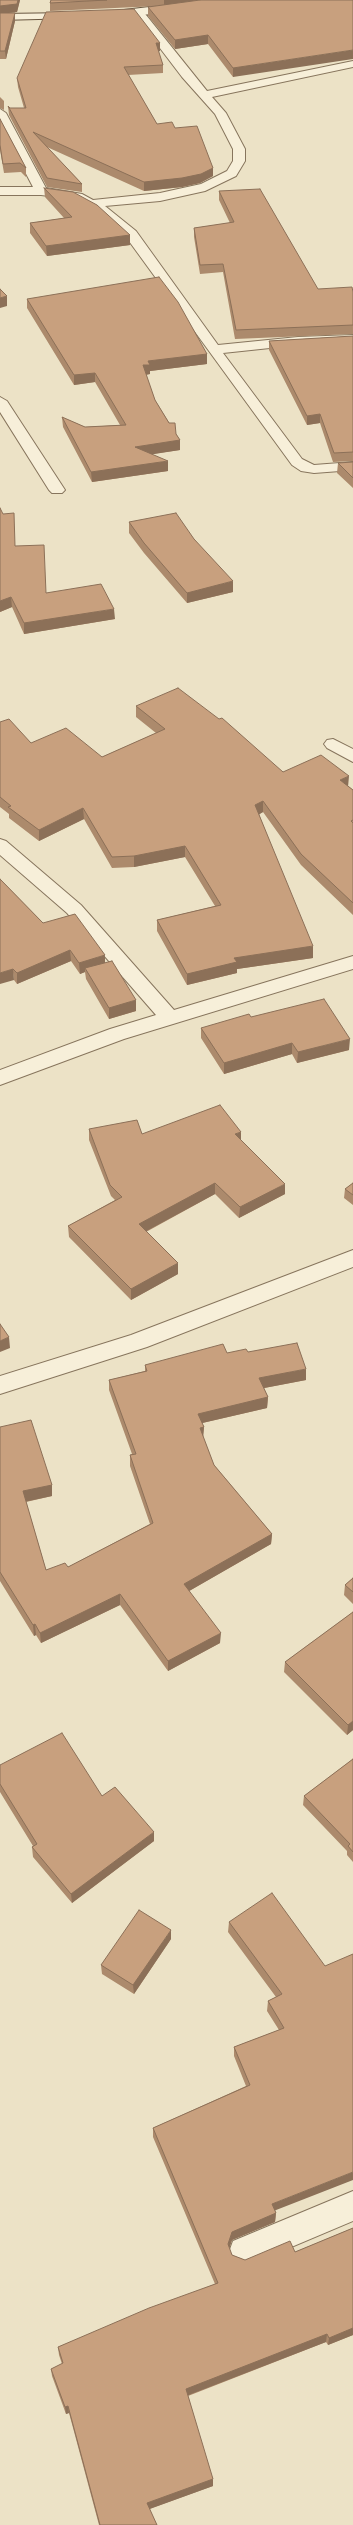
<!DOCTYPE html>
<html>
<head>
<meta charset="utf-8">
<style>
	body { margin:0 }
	canvas { display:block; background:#ece2c6 }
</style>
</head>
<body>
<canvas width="353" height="2525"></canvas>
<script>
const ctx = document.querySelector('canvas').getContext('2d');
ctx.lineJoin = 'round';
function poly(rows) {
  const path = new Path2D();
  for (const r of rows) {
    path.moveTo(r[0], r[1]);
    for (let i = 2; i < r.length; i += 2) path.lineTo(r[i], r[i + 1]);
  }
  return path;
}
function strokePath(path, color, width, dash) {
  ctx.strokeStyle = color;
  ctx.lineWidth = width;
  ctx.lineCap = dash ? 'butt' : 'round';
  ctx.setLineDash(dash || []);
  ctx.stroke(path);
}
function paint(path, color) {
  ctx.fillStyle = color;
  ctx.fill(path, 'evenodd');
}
const street = poly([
	[138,9,142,10,207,91,353,61,353,67,212,97,226,113,245,149,245,161,236,176,205,191,160,201,105,206,136,231,218,345,298,337,353,335,353,343,298,345,223,353,302,459,314,465,353,462,353,470,314,473,301,471,292,465,126,237,98,213,74,200,65,198,41,195,0,195,0,187,33,187,0,124,0,109,6,113,46,188,82,194,93,200,160,193,201,184,227,171,233,161,233,149,215,114,182,77,134,14,134,10,138,9],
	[0,397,7,401,65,490,62,493,52,493,49,490,0,412,0,397],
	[333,739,353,749,353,762,327,748,324,744,327,740,333,739],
	[0,839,6,841,81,905,174,1010,353,956,353,969,124,1039,0,1085,0,1070,110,1029,156,1015,67,913,0,855,0,839],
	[353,1250,353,1267,147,1347,0,1394,0,1376,131,1335,353,1250],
	[353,2191,353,2221,244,2267,233,2263,229,2252,233,2241,353,2191]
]);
const secondary = poly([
	[208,0,234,0,229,3,164,13,107,18,102,15,107,12,208,0],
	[73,13,78,16,77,18,0,20,0,14,73,13]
]);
const wall = poly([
	[0,0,20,0,17,12,7,13,15,13,15,21,6,59,0,59],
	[51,0,353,0,233,77,208,44,175,49,148,16,148,7,158,6,50,11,50,3],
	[160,43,160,51,158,51,163,65,163,73,128,75,157,124,175,128,213,176,200,183,182,187,144,191,47,147,82,184,82,192,47,187,9,115,8,106,10,108,24,108,18,87,17,78],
	[0,97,4,101,4,110,0,108],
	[0,119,26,168,26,177,21,172,4,173,0,150],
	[44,188,130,235,130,245,47,256,30,233,30,223,64,218,45,197],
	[219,191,318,289,353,292,353,334,235,339,223,272,200,274,194,237,194,228,230,223,219,200],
	[27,299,207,354,207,364,150,371,150,374,146,375,155,400,180,440,180,450,152,454,168,471,92,482,63,427,62,417,85,427,120,425,95,382,74,385,27,308],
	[353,336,353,461,333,462,320,423,307,425,269,350,269,341],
	[353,462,353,488,337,473,338,463],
	[129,522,233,592,187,603,144,553,129,533],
	[15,546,46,593,115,619,24,634,12,607,0,612],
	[136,706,283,772,348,786,353,790,353,915,301,865,263,812,259,814,313,958,237,969,237,973,187,985,157,931,157,920,215,906,185,857,134,867,112,868,84,819,39,841,9,818,9,814,0,807,0,722,31,743,102,757,156,733,136,717],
	[0,879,43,923,105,963,136,1011,109,1019,86,979,85,972,80,974,71,961,17,984,14,980],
	[201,1028,349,1050,297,1063,292,1054,224,1074,201,1038],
	[89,1129,142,1134,241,1140,285,1194,239,1218,215,1194,146,1232,178,1274,131,1300,69,1237,68,1226,115,1200,111,1196,89,1140],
	[353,1183,353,1205,344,1198,345,1189],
	[248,1352,306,1380,264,1388,268,1397,267,1408,202,1423,204,1427,203,1437,214,1465,272,1534,271,1544,189,1591,220,1643,168,1671,120,1605,41,1643,36,1635,34,1636,0,1581,0,1427,52,1485,52,1496,26,1502,46,1570,68,1567,150,1524,130,1466,130,1455,132,1454,109,1390,109,1380,145,1371,145,1365,227,1353],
	[353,1578,353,1604,344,1595,345,1585],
	[353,1612,353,1730,347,1735,284,1672,285,1662],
	[353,1759,353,1862,347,1855,347,1851,303,1805,304,1796],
	[0,1765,102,1796,154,1841,72,1903,33,1857,32,1847,33,1846,0,1792],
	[229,1922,325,1966,275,2211,276,2213,275,2222,232,2240,229,2248,232,2255,245,2260,295,2252,353,2228,353,2335,328,2345,326,2342,188,2396,213,2486,149,2509,157,2525,99,2525,69,2413,66,2414,52,2376,51,2369,62,2364,59,2355,58,2347,215,2284,153,2137,153,2128,246,2086,234,2056,234,2047,279,2030,267,2011,268,2001,276,1997,228,1932],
	[171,1939,134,1994,102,1974,101,1965]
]);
const shadedWall = poly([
	[18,0,20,0,17,12,0,14,0,6],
	[164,0,199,0,164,6],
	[15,13,15,21,6,59,5,51],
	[208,35,208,44,175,49,175,40],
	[156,43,160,43,160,51,156,52],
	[353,50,353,59,233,77,233,68],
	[213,168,213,176,200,183,182,187,144,191,144,182],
	[130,235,130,245,47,256,46,246],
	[7,296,7,306,0,308,0,298],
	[207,354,207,364,150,371,150,374,143,375,143,365,148,361],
	[95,373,95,382,74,385,74,375],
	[320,414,320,423,307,425,307,416],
	[180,440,180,450,135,457,135,447],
	[168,461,168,471,92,482,91,472],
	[233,581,233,592,187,603,187,593],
	[11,597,12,607,0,612,0,601],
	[114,609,115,619,24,634,24,623],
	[349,776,348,787,340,780],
	[263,801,263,812,255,817,255,805],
	[83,808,84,819,39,841,39,830],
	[185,846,185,857,134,867,134,856],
	[313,946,313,958,237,969,237,973,187,985,187,974,234,958],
	[70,950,71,961,17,984,17,973],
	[105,955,105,966,85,968,85,972,80,974,79,963],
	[13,969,14,980,0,984,0,973],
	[136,1000,136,1011,109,1019,109,1008],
	[350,1039,349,1050,297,1063,298,1052],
	[292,1043,292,1054,224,1074,224,1063],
	[241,1132,241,1143,235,1134],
	[215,1183,215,1194,139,1235,139,1224],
	[285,1184,285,1194,239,1218,240,1207],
	[178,1263,178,1274,131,1300,131,1289],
	[9,1337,10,1348,0,1352,0,1341],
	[306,1369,306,1380,259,1389,259,1378],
	[268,1397,267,1408,198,1424,198,1414],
	[204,1427,203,1438,200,1428],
	[52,1485,52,1496,24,1502,23,1491],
	[272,1534,271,1544,184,1594,184,1584],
	[120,1594,120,1605,41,1643,40,1633],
	[35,1624,36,1635,34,1636,33,1625],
	[221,1633,220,1643,168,1671,168,1661],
	[353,1721,353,1730,347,1735,348,1725],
	[154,1832,154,1841,72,1903,71,1894],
	[171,1930,171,1939,134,1994,133,1985],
	[353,2172,353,2180,271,2212,272,2204],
	[276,2213,275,2222,232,2240,228,2253,228,2244,232,2232],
	[353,2328,353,2335,328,2345,329,2338],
	[327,2334,326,2342,186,2396,186,2389],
	[68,2406,69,2413,66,2414,65,2407],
	[213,2479,213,2486,147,2510,147,2503]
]);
const building = poly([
	[0,0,18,0,17,4,0,6,0,0],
	[51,0,107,0,50,3,51,0],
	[200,0,353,0,353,50,233,68,208,35,175,40,148,7,200,0],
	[134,9,160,43,156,43,163,65,124,67,157,124,172,122,175,128,197,126,213,168,201,174,182,178,144,182,33,132,82,184,47,178,8,106,10,108,26,108,17,78,46,12,134,9],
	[0,13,15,13,5,51,0,51,0,13],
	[0,119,26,168,20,163,3,164,0,145,0,119],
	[44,188,73,192,97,205,130,235,46,246,30,223,72,217,44,188],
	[260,189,318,289,352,287,353,292,353,325,236,330,223,264,200,265,194,228,234,222,219,191,260,189],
	[159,277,178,302,207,354,148,361,150,365,143,365,155,400,169,423,175,423,176,434,180,440,135,447,168,461,91,472,62,417,85,427,126,425,95,373,74,375,27,299,159,277],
	[0,289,7,296,0,298,0,289],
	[353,336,353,452,334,453,320,414,307,416,269,341,353,336],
	[353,462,353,478,338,463,353,462],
	[0,508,3,514,14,513,15,546,44,545,46,593,101,584,114,609,24,623,11,597,0,601,0,508],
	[176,513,194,539,233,581,187,593,144,543,129,522,176,513],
	[178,688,219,719,222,718,283,772,321,755,349,776,340,780,353,790,353,820,351,821,353,823,353,903,301,854,263,801,255,805,313,946,234,958,237,962,187,974,157,920,221,905,185,846,134,856,112,857,83,808,39,830,8,807,11,806,0,797,0,722,9,719,31,743,66,728,102,757,165,729,136,706,178,688],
	[0,879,43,923,75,914,105,955,79,963,70,950,17,973,13,969,0,973,0,879],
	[112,961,136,1000,109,1008,85,968,112,961],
	[324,999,350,1039,298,1052,292,1043,224,1063,201,1028,249,1014,251,1017,324,999],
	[220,1105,241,1132,235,1134,285,1184,240,1207,215,1183,139,1224,178,1263,131,1289,68,1226,122,1197,110,1185,89,1129,137,1120,142,1134,220,1105],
	[353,1183,353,1195,345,1189,353,1183],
	[0,1324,9,1337,0,1341,0,1324],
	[297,1343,306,1369,259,1378,268,1397,198,1414,204,1427,200,1428,214,1465,272,1534,184,1584,221,1633,168,1661,120,1594,40,1633,35,1624,33,1625,0,1572,0,1427,31,1420,52,1485,23,1491,46,1570,65,1563,68,1567,153,1523,130,1455,136,1454,109,1380,147,1371,145,1365,223,1344,227,1353,246,1349,248,1352,297,1343],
	[353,1578,353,1592,345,1585,353,1578],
	[353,1612,353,1721,348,1725,285,1662,353,1612],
	[62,1733,102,1796,115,1787,154,1832,71,1894,32,1847,37,1844,0,1784,0,1765,62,1733],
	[353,1759,353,1852,348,1846,350,1844,304,1796,353,1759],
	[272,1893,325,1966,353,1954,353,2172,272,2204,276,2213,232,2232,228,2244,232,2255,245,2260,290,2241,295,2252,353,2228,353,2328,329,2338,327,2334,186,2389,213,2479,147,2503,157,2525,100,2525,68,2406,65,2407,51,2369,63,2363,58,2347,149,2308,218,2283,153,2128,250,2085,234,2047,284,2028,268,2001,282,1994,229,1922,272,1893],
	[139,1910,171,1930,133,1985,101,1965,139,1910]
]);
strokePath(street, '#87755d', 2);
strokePath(secondary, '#695640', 2);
paint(street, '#f7efd9');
paint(secondary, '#f7efd9');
paint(wall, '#ac8a6c');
paint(shadedWall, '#8c7058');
paint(building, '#c8a07e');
strokePath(building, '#8c7058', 1);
</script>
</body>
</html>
